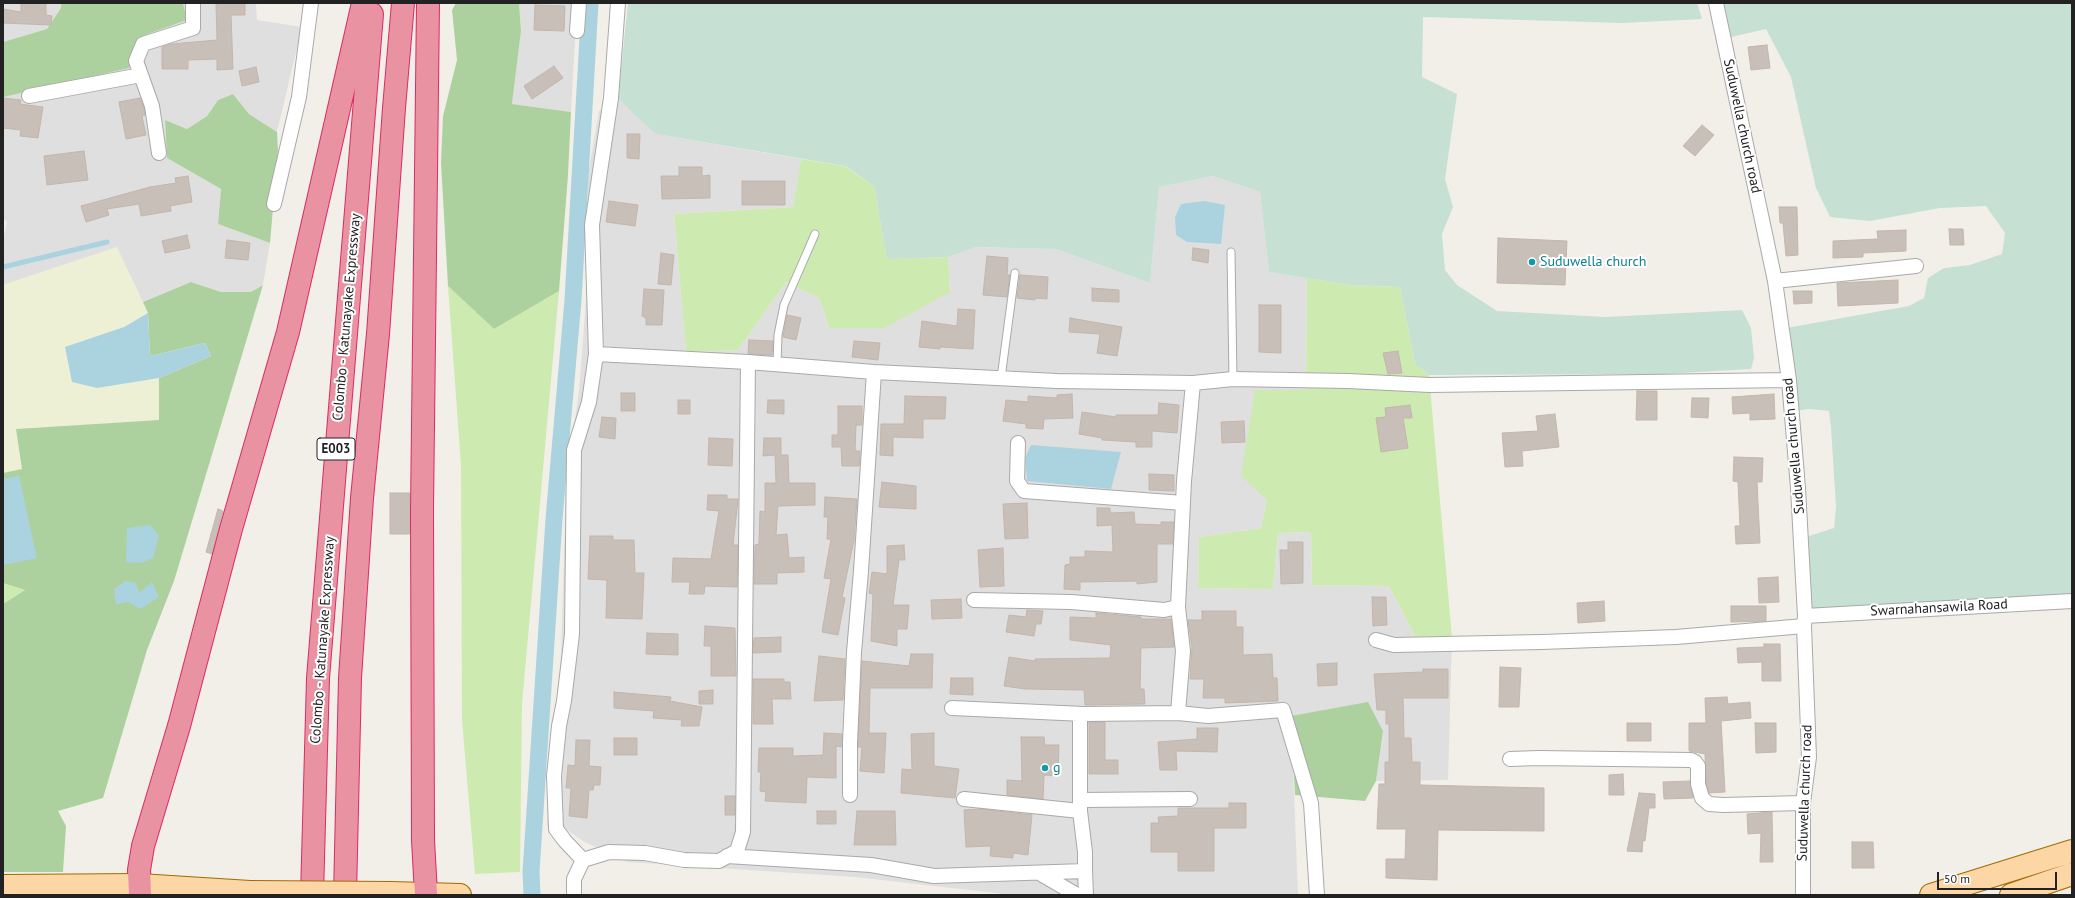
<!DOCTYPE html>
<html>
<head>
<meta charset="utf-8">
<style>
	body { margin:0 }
	#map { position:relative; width:2075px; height:898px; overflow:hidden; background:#f2efe9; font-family:"PT Sans",sans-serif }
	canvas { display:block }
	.frame { position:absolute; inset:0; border:4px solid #222; pointer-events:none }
	.scale { position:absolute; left:1937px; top:872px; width:120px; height:18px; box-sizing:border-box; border:2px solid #222; border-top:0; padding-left:5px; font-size:12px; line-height:14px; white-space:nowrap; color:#222; -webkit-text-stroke:3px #fff; paint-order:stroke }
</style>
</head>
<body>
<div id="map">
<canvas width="2075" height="898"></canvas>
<div class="frame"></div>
<div class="scale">50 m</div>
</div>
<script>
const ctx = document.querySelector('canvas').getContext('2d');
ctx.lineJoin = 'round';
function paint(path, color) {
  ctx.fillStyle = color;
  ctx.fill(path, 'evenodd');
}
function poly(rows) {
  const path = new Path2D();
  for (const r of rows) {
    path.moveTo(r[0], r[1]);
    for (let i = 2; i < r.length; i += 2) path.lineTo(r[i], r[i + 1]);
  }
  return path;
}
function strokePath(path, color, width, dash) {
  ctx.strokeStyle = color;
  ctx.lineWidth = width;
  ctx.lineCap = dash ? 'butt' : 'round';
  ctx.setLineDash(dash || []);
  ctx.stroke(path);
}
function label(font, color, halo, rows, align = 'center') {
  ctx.font = font + ' "PT Sans",sans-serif';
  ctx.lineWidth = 4;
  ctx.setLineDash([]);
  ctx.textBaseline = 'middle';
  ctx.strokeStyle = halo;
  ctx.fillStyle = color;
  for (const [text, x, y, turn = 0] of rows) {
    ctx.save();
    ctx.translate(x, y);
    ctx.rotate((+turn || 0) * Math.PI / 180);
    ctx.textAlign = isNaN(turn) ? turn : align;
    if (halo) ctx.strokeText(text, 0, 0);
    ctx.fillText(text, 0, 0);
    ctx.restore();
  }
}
const residential = poly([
	[3,3,61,3,61,8,47,29,3,42],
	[183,3,256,3,257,20,302,27,277,132,249,114,233,94,218,100,207,116,187,129,165,120,167,158,221,189,218,224,270,243,263,285,251,292,221,292,191,282,143,302,116,248,3,285,3,241,7,222,3,218,3,96,129,68,145,35,187,20],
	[519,3,577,3,571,112,512,104,521,31],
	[618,98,656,134,801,159,793,207,674,214,686,352,738,350,786,282,819,298,829,328,950,292,948,257,976,247,1056,249,1150,283,1159,187,1213,176,1260,192,1269,272,1307,278,1306,390,1267,500,1261,528,1199,537,1198,588,1273,589,1278,533,1311,532,1312,585,1389,586,1415,636,1452,638,1448,780,1376,781,1383,731,1291,716,1298,895,1013,895,855,877,627,862,583,841,561,826,547,826,561,657,566,486,579,391,586,300,588,175,599,111]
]);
const farmland = poly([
	[117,247,148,313,124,327,66,347,72,382,97,387,159,378,159,420,16,429,22,469,3,473,3,285]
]);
const grass = poly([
	[801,159,844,166,874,186,887,259,948,257,950,292,884,328,829,328,819,298,786,282,738,350,686,352,674,214,793,207],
	[1307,278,1351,285,1400,287,1415,364,1429,375,1452,638,1415,636,1389,586,1312,585,1311,532,1278,533,1273,589,1198,588,1199,537,1261,528,1267,500,1241,476,1255,390,1306,390],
	[448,286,494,329,559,291,522,704,520,872,475,874,462,720,461,466],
	[3,583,25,590,3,604]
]);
const forest = poly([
	[61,3,183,3,187,20,145,35,129,68,3,97,3,42,47,29,61,8],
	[456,3,519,3,521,31,512,104,571,112,568,175,559,291,494,329,448,286,441,163,443,116,457,60,452,10],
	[233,94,249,114,277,132,278,150,270,243,218,224,221,189,167,158,165,120,187,129,207,116,218,100],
	[191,282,221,292,251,292,263,285,174,581,147,650,103,798,58,811,66,826,63,872,3,872,3,604,25,590,3,583,3,473,22,469,16,429,159,420,159,378,211,356,205,343,150,356,148,313,143,302],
	[1368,702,1383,731,1376,781,1365,801,1295,795,1291,716]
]);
const wetland = poly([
	[628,3,1697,3,1702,19,1622,23,1423,17,1422,77,1457,94,1445,179,1453,207,1442,234,1445,270,1457,285,1497,311,1605,317,1742,310,1751,328,1754,358,1751,369,1663,374,1429,375,1415,364,1400,287,1351,285,1269,272,1260,192,1213,176,1159,187,1150,283,1056,249,976,247,948,257,887,259,874,186,845,166,656,134,636,116,618,98],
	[1716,3,2072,3,2072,596,1823,610,1808,608,1803,538,1834,528,1836,507,1831,427,1829,411,1809,409,1787,412,1775,330,1909,306,1924,298,1928,278,1944,268,1970,265,2002,254,2005,233,1986,206,1940,208,1870,221,1830,217,1816,188,1791,77,1766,29,1727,38]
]);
const water = poly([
	[1204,201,1225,205,1221,244,1187,242,1176,235,1175,217,1181,204],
	[148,313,150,356,205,343,211,356,159,378,97,388,72,382,65,347,124,327],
	[1031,445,1121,452,1111,489,1027,481,1025,458],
	[19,476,37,558,3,565,3,479],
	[150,525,159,535,153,558,141,563,126,562,127,528],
	[125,581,136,583,139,593,152,582,159,597,140,609,129,602,116,604,114,589]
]);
const stream = poly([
	[3,267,107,242]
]);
const canal = poly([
	[532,895,531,872,554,519,573,300,590,3]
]);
const building = poly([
	[21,3,46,3,46,15,52,16,51,25,3,23,3,9,21,12,21,3],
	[216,3,245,3,245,15,231,15,233,69,217,70,217,59,188,60,188,69,162,69,162,47,171,44,217,40,216,3],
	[535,5,565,6,564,31,534,30,535,5],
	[1767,45,1770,68,1751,70,1748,47,1767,45],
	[554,66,563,78,532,99,524,86,554,66],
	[256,67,259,82,242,86,239,71,256,67],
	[3,98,21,100,20,104,43,107,38,138,20,136,21,130,3,128,3,98],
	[140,98,144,108,145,115,142,116,146,135,126,139,119,102,140,98],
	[1702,125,1714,135,1695,156,1683,146,1702,125],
	[627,134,640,134,639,159,627,158,627,134],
	[84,151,88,180,47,185,44,156,84,151],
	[679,167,702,167,702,176,710,175,710,198,662,199,661,176,679,176,679,167],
	[188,176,192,202,170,206,171,211,141,216,139,204,107,209,109,215,86,222,81,206,150,187,176,183,175,178,188,176],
	[742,181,785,181,785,205,742,205,742,181],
	[609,201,638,205,635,226,606,222,609,201],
	[1779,207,1797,207,1798,255,1786,256,1783,223,1780,223,1779,207],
	[1949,229,1963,229,1964,245,1950,245,1949,229],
	[1906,230,1906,251,1863,253,1863,257,1833,258,1833,241,1878,239,1877,231,1906,230],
	[187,235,190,248,165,253,162,241,187,235],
	[1498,238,1567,241,1565,285,1497,283,1498,238],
	[227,240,250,243,248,260,225,258,227,240],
	[1193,248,1209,250,1208,263,1192,260,1193,248],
	[661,253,674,255,671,285,658,284,661,253],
	[987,256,1008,258,1007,275,1010,275,1007,297,983,295,987,256],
	[1020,275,1048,277,1047,299,1035,298,1035,300,1017,298,1020,275],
	[1898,280,1898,303,1838,306,1837,283,1898,280],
	[1092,288,1119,290,1119,302,1092,301,1092,288],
	[644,289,664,290,662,325,646,325,646,318,642,316,644,289],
	[1793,291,1812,291,1812,303,1794,304,1793,291],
	[1259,305,1281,305,1281,353,1259,352,1259,305],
	[958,309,975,310,973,349,940,347,940,349,919,347,922,321,957,326,958,309],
	[787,315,801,318,796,340,783,337,787,315],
	[1070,318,1122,327,1117,356,1097,353,1100,334,1069,332,1070,318],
	[749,340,773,341,772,355,748,354,749,340],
	[854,341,880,343,878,360,852,357,854,341],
	[1398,351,1402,373,1388,374,1383,353,1398,351],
	[1637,391,1657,391,1657,420,1636,420,1637,391],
	[621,393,635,393,635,411,621,411,621,393],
	[1072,394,1073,418,1044,419,1043,429,1026,428,1026,424,1003,421,1006,400,1028,402,1028,396,1057,398,1057,395,1072,394],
	[1774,394,1775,419,1750,420,1750,413,1733,414,1732,397,1774,394],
	[905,396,946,397,945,419,923,419,923,438,893,437,893,456,880,455,881,424,904,424,905,396],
	[1692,398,1709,398,1708,418,1691,417,1692,398],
	[678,400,690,400,690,414,678,414,678,400],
	[768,400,784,400,784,414,767,413,768,400],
	[1159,403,1179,405,1177,433,1152,431,1152,447,1136,447,1136,442,1102,440,1102,438,1079,434,1082,412,1116,417,1116,415,1158,415,1159,403],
	[1410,405,1412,418,1403,418,1408,448,1381,452,1376,418,1386,417,1385,408,1410,405],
	[838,406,862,406,862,425,856,425,855,451,860,451,859,466,842,466,841,447,832,447,832,435,838,435,838,406],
	[1555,414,1559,447,1522,451,1523,466,1505,467,1502,433,1538,431,1536,416,1555,414],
	[602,417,616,418,615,439,599,437,602,417],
	[1244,421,1245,442,1222,443,1221,422,1244,421],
	[709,438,733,439,732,466,708,465,709,438],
	[764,438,781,438,781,455,788,455,789,483,815,483,815,505,778,506,776,535,787,534,789,558,804,557,804,572,777,573,777,584,754,584,755,545,759,544,760,511,765,512,765,483,776,483,775,455,763,456,764,438],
	[1734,457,1763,458,1762,482,1757,482,1760,543,1736,544,1735,526,1740,526,1738,482,1733,481,1734,457],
	[1149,474,1174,475,1174,491,1149,490,1149,474],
	[882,482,916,486,916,509,879,507,882,482],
	[390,493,410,493,410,534,390,534,390,493],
	[708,495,727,495,727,499,738,499,733,545,738,545,737,587,705,586,704,594,689,594,690,582,672,582,673,558,711,559,719,511,707,510,708,495],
	[825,497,857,499,854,540,842,597,845,598,838,635,822,632,831,579,824,578,831,539,827,539,828,517,824,517,825,497],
	[1027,503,1028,538,1005,539,1003,504,1027,503],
	[1097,508,1110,508,1110,513,1134,512,1135,524,1161,525,1161,522,1174,522,1173,544,1157,544,1157,582,1137,584,1137,581,1080,582,1080,590,1064,589,1065,565,1070,564,1070,557,1085,557,1085,551,1113,552,1112,525,1097,526,1097,508],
	[218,509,223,511,212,554,206,552,218,509],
	[590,536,613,536,613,540,634,540,635,573,644,573,642,619,606,618,607,580,588,579,590,536],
	[1288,542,1303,542,1303,583,1281,584,1280,550,1288,550,1288,542],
	[904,545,905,560,899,560,893,605,909,605,907,629,897,629,897,646,871,641,873,594,869,593,872,572,887,574,887,546,904,545],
	[1003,548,1004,586,980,587,978,550,1003,548],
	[1778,577,1779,602,1759,603,1758,578,1778,577],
	[1372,597,1386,597,1387,625,1373,626,1372,597],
	[961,599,962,618,932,619,931,600,961,599],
	[1604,601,1605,621,1578,623,1577,603,1604,601],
	[1731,606,1766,606,1766,621,1731,622,1731,606],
	[1027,610,1043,611,1041,624,1036,624,1034,636,1006,632,1009,615,1026,617,1027,610],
	[1202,611,1236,611,1236,627,1243,627,1243,655,1272,654,1273,678,1277,678,1278,701,1225,703,1225,698,1203,698,1204,679,1190,679,1192,647,1188,620,1202,620,1202,611],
	[1096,613,1141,617,1141,619,1171,619,1174,647,1141,648,1140,689,1144,689,1145,704,1085,705,1084,690,1025,689,1004,686,1009,657,1035,661,1035,659,1110,658,1111,645,1070,640,1070,617,1096,618,1096,613],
	[705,626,735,628,736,676,711,676,711,646,704,646,705,626],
	[647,633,678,634,678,655,646,654,647,633],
	[781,637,781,652,753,653,754,638,781,637],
	[1764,644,1780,644,1781,681,1762,681,1762,662,1738,663,1737,648,1764,647,1764,644],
	[911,654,933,654,932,688,870,688,869,733,886,733,884,773,860,771,862,747,858,747,858,743,862,661,909,666,911,654],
	[819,656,845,659,843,700,814,701,819,656],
	[1337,663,1337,685,1318,686,1317,664,1337,663],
	[1500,667,1521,668,1519,707,1499,707,1500,667],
	[1423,669,1448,669,1448,698,1403,698,1404,738,1411,738,1412,762,1420,762,1420,785,1544,788,1544,831,1438,830,1437,880,1386,878,1386,859,1405,859,1406,829,1377,829,1379,784,1385,784,1385,762,1389,762,1389,724,1386,724,1386,710,1377,710,1374,674,1423,672,1423,669],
	[951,678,973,678,973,695,950,694,951,678],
	[753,679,784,679,784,682,790,682,791,699,772,699,773,724,753,724,753,679],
	[713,690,713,704,699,704,699,691,713,690],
	[614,692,671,697,670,701,702,707,699,726,681,726,682,720,653,718,654,711,614,708,614,692],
	[1727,697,1728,704,1750,702,1751,718,1721,721,1725,792,1709,793,1706,783,1705,754,1689,751,1689,723,1706,723,1705,698,1727,697],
	[1089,722,1105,722,1105,760,1118,760,1118,774,1089,774,1089,722],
	[1627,723,1651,723,1651,741,1627,741,1627,723],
	[1755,723,1776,723,1776,752,1756,753,1755,723],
	[1197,728,1218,728,1217,752,1176,751,1177,770,1160,770,1158,742,1197,739,1197,728],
	[824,733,842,734,842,747,836,746,836,778,807,777,806,803,765,801,766,792,760,791,761,772,758,772,759,748,793,748,793,756,823,755,824,733],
	[934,733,934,766,959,769,955,798,901,793,902,769,912,770,911,734,934,733],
	[1021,737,1044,737,1045,745,1059,745,1058,776,1044,775,1043,799,1007,795,1007,780,1022,781,1021,737],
	[614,738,637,738,637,755,614,755,614,738],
	[576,740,590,740,589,766,601,767,600,785,594,785,593,790,589,790,587,818,569,816,571,788,566,788,568,765,575,766,576,740],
	[1623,774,1624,795,1609,795,1609,775,1623,774],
	[1690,781,1693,798,1664,799,1663,782,1690,781],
	[1639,793,1655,794,1655,808,1649,808,1645,841,1643,840,1642,852,1627,851,1639,793],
	[725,796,735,796,735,815,725,815,725,796],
	[1229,803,1246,803,1246,828,1214,828,1214,871,1178,871,1178,852,1151,852,1151,823,1159,823,1158,817,1178,816,1178,808,1229,808,1229,803],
	[980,809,1032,815,1028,855,1013,853,1013,858,990,856,991,846,966,847,964,810,980,809],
	[817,811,836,811,836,824,817,824,817,811],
	[857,811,895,811,896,845,854,845,857,811],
	[1772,812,1773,862,1760,862,1761,833,1748,834,1747,814,1772,812],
	[1852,842,1873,842,1874,868,1852,868,1852,842]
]);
const lane = poly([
	[1231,252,1233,379],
	[777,365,778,335,784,305,815,234],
	[1001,378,1015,273]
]);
const street = poly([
	[1716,3,1775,281,1789,380,1798,488,1805,616,1804,626,1809,757,1803,803,1803,895],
	[577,31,579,3],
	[29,96,141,75],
	[159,153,152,106,136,61,143,44,193,28,193,3],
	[274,204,299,97,311,3],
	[1775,281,1916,266],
	[596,354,748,362,874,372,1057,381,1193,383,1233,379,1348,381,1430,385,1789,380],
	[1018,443,1017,481,1024,491,1183,503],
	[974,600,1071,602,1164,610,1178,607,1184,481,1193,383],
	[1178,607,1183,651,1178,713,1208,716,1283,710,1311,803,1317,895],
	[1805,616,2072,601],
	[1376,640,1394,645,1542,642,1676,637,1804,626],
	[952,708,1084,714,1178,713],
	[1510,759,1538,758,1691,760,1695,762,1698,766,1698,784,1702,798,1709,804,1723,805,1803,803],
	[850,795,850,743,854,652,861,571,874,372],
	[964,799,1080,811],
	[1080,800,1190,799],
	[727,856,871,865,934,876,1085,871,1085,852,1080,811,1080,714],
	[583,860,565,841,556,829,554,776,559,726,564,701,572,634,574,450,589,402,596,354,592,225,611,98,618,3],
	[1085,871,1086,895],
	[1041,874,1077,895],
	[574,895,574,879,583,860,609,852,645,853,684,860,719,861,737,851,743,832,748,362]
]);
const primary = poly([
	[3,886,139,885,250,892],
	[391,893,460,895],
	[1931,895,2072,851],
	[2011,895,2072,874]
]);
const highway = poly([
	[426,894,423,840,422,509,428,3],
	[140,895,139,870,143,846,179,726,231,529,288,332,363,3],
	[312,895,318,678,372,14],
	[345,895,350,678,362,498,378,334,394,108,403,3]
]);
const primaryBridge = poly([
	[250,892,391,893]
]);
const markers = [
	[1532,262,4,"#0f9aa8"],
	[1045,768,4,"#0f9aa8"]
];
const shields = [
	[336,449,38]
];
const shieldNames = [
	["E003",336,449]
];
const streetNames = [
	["Suduwella church road",1742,126,78],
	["Colombo - Katunayake Expressway",347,317,-85],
	["Suduwella church road",1794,446,-95],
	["Swarnahansawila Road",1939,608,-3],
	["Colombo - Katunayake Expressway",323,640,-86],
	["Suduwella church road",1805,793,-88]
];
const cultureNames = [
	["Suduwella church",1540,262],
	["g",1053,768]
];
paint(residential, '#e0dfdf');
paint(farmland, '#eef0d5');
paint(grass, '#cdebb0');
paint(forest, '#add19e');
paint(wetland, '#c6e0d4');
paint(water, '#aad3df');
strokePath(stream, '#aad3df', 5);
strokePath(canal, '#aad3df', 17);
paint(building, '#c7bfb8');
strokePath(building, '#c4b6ab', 1);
strokePath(lane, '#a9a9a9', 9);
strokePath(street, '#a9a9a9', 16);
strokePath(primary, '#a06b00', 24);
strokePath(highway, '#dc2a67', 24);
strokePath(lane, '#fff', 7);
strokePath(street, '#fff', 14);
strokePath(primary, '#fcd6a4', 22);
strokePath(highway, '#e892a2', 22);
strokePath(primaryBridge, '#a06b00', 24, []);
strokePath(primaryBridge, '#fcd6a4', 22);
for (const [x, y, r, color] of markers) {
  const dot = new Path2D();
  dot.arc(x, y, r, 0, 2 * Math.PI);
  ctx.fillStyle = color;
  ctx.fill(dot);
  strokePath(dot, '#fff', 1.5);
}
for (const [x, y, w] of shields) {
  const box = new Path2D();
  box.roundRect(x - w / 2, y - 11, w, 22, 3);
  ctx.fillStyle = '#fff';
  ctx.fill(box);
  strokePath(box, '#222', 1);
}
label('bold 13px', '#222', null, shieldNames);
label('14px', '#222', '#fff', streetNames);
label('14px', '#0d838f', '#fff', cultureNames, 'left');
</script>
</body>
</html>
